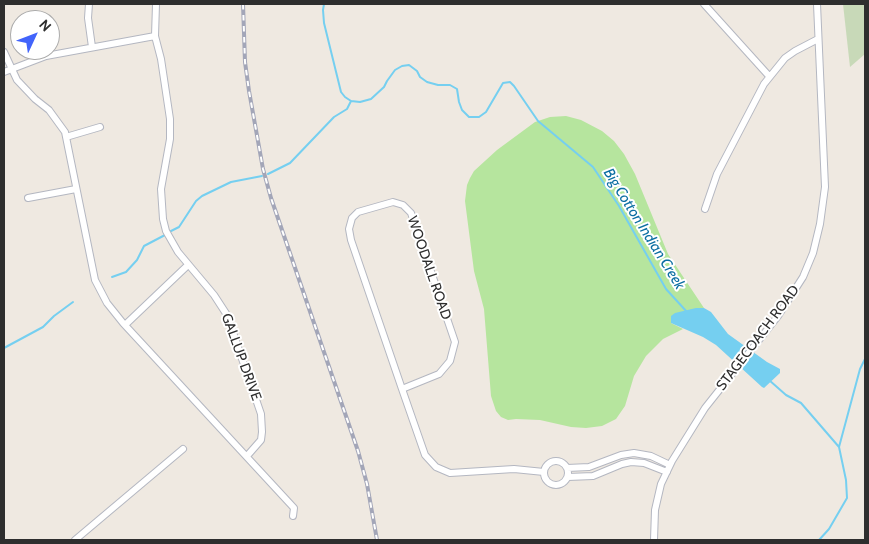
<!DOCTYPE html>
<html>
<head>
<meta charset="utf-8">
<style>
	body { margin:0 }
	#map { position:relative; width:869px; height:544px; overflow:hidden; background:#efe9e1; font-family:Cabin,sans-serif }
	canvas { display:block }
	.frame { position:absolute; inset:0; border:5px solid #2e2e2e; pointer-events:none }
	.north { position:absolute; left:10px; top:10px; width:50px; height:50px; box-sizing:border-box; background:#fff; border:1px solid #ababab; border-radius:50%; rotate:47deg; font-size:14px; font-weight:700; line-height:20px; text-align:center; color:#2e2e2e }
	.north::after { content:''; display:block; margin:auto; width:18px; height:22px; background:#4264fb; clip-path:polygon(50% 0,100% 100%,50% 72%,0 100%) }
</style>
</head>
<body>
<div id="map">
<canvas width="869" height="544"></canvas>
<div class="frame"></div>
<div class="north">N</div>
</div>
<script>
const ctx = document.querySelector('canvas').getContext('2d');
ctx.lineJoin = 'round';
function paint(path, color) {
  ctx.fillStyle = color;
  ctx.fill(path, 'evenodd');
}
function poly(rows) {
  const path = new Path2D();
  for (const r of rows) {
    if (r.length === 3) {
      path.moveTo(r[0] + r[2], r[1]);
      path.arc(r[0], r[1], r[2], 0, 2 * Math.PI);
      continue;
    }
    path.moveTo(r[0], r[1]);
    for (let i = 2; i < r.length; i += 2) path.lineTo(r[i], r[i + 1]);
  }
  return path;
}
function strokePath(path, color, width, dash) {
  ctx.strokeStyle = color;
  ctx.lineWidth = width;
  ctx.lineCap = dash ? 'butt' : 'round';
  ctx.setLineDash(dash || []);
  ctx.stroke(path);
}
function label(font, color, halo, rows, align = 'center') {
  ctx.font = font + ' Cabin,sans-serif';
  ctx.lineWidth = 4;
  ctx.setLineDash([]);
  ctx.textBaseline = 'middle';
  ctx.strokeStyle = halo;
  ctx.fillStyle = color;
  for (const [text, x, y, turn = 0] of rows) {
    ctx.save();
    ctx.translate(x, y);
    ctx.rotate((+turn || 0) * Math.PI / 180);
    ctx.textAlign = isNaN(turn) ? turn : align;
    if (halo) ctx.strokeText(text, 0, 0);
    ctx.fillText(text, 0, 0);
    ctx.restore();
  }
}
const green = poly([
	[566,116,581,120,602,131,614,141,624,154,635,174,668,254,704,308,684,311,671,323,683,329,663,339,646,356,634,376,625,406,616,419,602,426,586,428,571,427,540,420,516,419,508,420,501,417,496,411,491,396,484,309,474,271,465,201,467,185,470,178,474,171,497,150,535,122,550,117]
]);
const cemetery = poly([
	[843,4,865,4,865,54,850,67]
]);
const water = poly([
	[696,308,704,308,711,312,728,334,767,362,780,369,780,373,764,388,762,387,716,345,703,337,671,323,671,316,675,313]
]);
const stream = poly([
	[324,4,323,10,324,23,341,92,345,97,351,101,360,102,371,99,384,87,387,81,395,70,402,66,409,65,417,71,420,77,427,82,438,85,450,85,457,89,459,102,462,110,469,117,479,117,486,112,503,83,510,82,514,86,538,121,593,167,619,206,666,289,687,312],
	[268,174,290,163,334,117,347,109,351,101],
	[171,231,179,227,196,201,202,196,231,182,262,176],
	[112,277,126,272,137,260,144,246,165,235],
	[4,348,43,327,54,316,73,302],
	[769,380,786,395,801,403,839,447,846,480,847,498,829,529,819,540],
	[839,447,860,369,865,359]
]);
const minor = poly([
	[89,4,88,18,92,47],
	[156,4,155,36,161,59,170,119,170,139,161,189,163,219,166,231,178,252,214,295,227,315,261,414,262,432,261,440,247,456],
	[704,4,769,76],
	[4,52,17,80,35,99,49,110,65,132,95,280,107,303,123,323,294,508,293,516],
	[4,72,46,56,155,36],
	[66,137,100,127],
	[28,198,76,189],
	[705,209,717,174,764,84,785,58,795,51,818,39],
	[125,325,188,265],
	[402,389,351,240,349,229,352,218,358,212,393,202,403,205,411,213,455,342,450,361,439,374,402,389,425,455,436,467,450,473,514,469,544,472],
	[556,473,12],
	[567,468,589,467,621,455,634,453,651,456,670,465],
	[568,477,593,476,622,464,631,462,644,463,667,472],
	[75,540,183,449],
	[654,540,655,510,661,484,672,461,705,408,778,316,803,277,813,253,820,224,825,187,817,4]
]);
const rail = poly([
	[243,4,245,62,249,91,263,169,271,198,358,451,367,484,377,540]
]);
const streetNames = [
	["WOODALL ROAD",429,268,71],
	["STAGECOACH ROAD",758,338,-53],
	["GALLUP DRIVE",241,357,70]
];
const waterNames = [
	["Big Cotton Indian Creek",644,229,58]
];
paint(green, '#b6e59e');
paint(cemetery, '#c8d9b8');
paint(water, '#75cff0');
strokePath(stream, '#75cff0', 2);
strokePath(minor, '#b4b7c1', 8);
strokePath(minor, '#fff', 6);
strokePath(rail, '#a3a6b8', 4);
strokePath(rail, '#fff', 2, [5.5]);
label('14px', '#2e2e2e', '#fff', streetNames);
label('italic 15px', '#0d6fa3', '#fff', waterNames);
</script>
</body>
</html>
